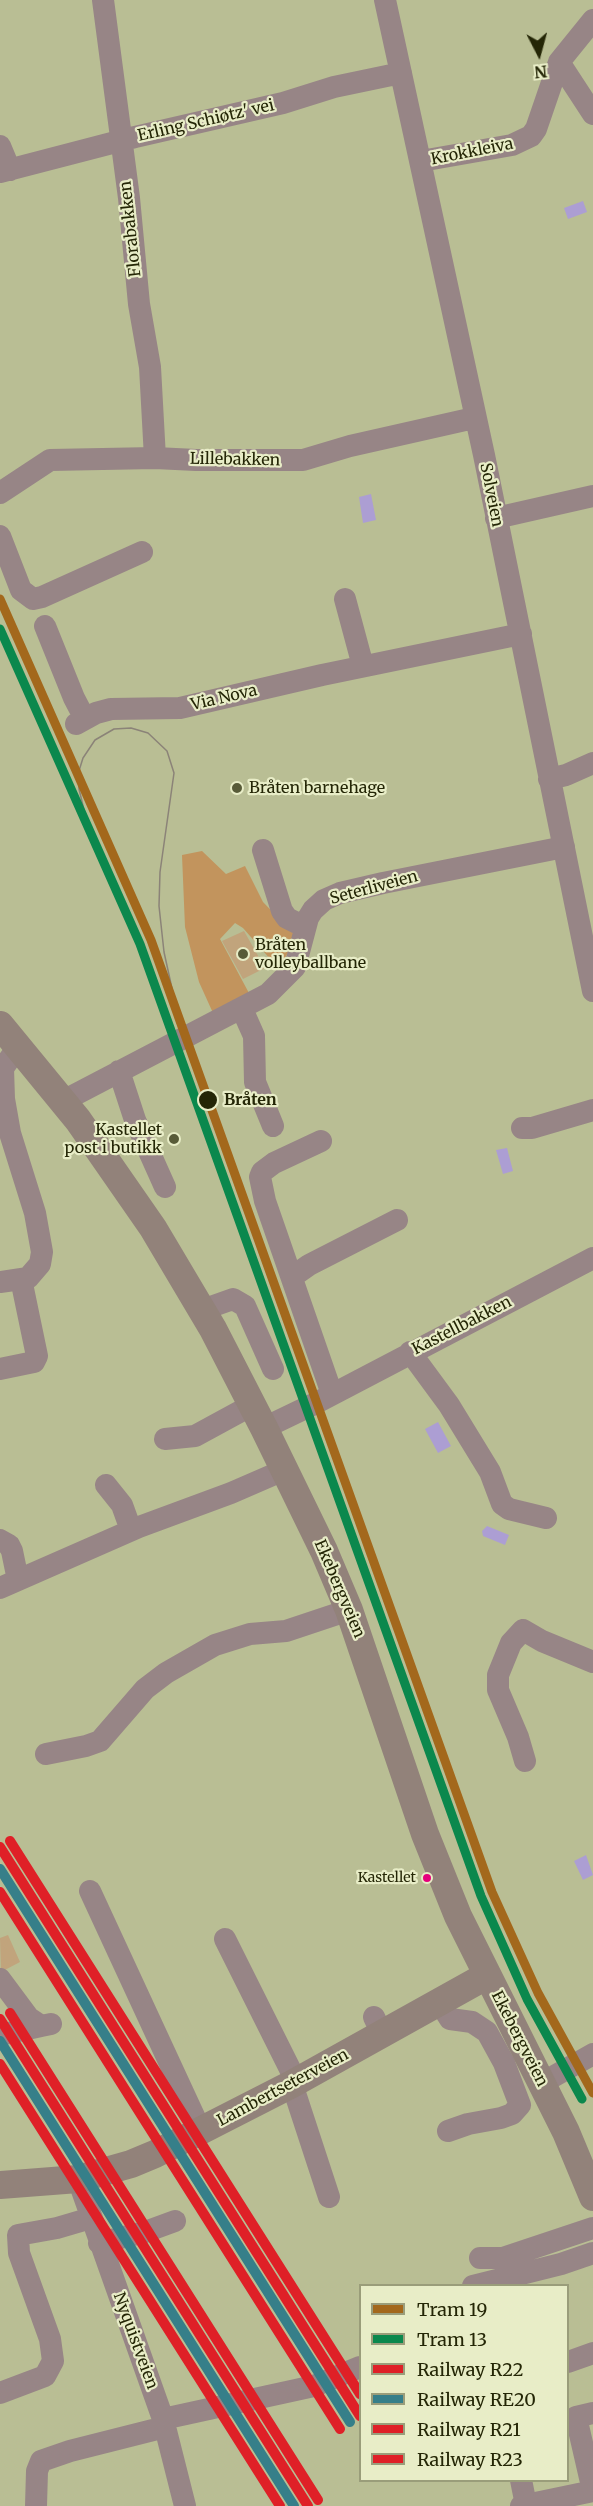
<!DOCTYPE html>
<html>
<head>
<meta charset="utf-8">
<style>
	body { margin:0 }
	#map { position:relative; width:593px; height:2506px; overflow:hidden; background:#b9be94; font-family:Merriweather,serif }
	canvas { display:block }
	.legend { position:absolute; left:359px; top:2284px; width:210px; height:198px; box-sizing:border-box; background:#e8edc7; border:2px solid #9a9d7a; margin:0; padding:8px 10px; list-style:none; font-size:18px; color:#242606 }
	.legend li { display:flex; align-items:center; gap:12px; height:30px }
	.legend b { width:30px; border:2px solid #9a9d7a }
	.north { position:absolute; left:509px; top:24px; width:60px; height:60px; -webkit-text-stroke:4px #e8edc7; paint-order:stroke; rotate:174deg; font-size:16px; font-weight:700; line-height:24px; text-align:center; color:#242606 }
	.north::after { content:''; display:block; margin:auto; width:21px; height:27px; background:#242606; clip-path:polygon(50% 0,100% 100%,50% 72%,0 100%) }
</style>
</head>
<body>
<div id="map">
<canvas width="593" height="2506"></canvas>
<ul class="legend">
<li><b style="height:8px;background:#a3681c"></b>Tram 19</li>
<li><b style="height:8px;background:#0b884d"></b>Tram 13</li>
<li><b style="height:8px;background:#df2027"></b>Railway R22</li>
<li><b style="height:8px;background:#367f89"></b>Railway RE20</li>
<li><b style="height:8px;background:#df2027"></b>Railway R21</li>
<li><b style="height:8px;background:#df2027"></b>Railway R23</li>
</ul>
<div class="north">N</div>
</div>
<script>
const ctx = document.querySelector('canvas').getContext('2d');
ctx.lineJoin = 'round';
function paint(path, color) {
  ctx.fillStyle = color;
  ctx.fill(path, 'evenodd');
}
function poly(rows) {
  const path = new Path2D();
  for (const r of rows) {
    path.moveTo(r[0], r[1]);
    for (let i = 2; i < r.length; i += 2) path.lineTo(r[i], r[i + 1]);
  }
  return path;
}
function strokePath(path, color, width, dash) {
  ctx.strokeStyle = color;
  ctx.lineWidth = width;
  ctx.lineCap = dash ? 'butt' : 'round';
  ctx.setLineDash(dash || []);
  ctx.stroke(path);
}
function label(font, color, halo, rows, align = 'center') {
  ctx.font = font + ' Merriweather,serif';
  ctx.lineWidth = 4.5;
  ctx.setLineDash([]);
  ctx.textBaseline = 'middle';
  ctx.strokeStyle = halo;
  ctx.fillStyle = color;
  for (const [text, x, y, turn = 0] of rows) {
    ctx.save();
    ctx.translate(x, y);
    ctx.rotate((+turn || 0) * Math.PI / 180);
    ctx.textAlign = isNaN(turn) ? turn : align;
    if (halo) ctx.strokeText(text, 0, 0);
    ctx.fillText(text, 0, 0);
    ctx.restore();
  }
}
const green = poly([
	[244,931,265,968,243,979,222,941],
	[8,1935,20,1962,1,1972,0,1938]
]);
const forest = poly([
	[202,851,226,874,245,866,263,902,298,938,278,968,243,928,235,923,220,939,250,995,213,1013,199,982,185,927,182,855]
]);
const water = poly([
	[583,201,587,212,568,219,564,208],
	[371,494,376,520,363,523,359,497],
	[507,1148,513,1171,503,1174,496,1150],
	[438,1422,451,1446,438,1453,425,1429],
	[487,1526,509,1535,505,1545,483,1536,482,1531],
	[586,1855,593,1875,583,1880,574,1861]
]);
const minor = poly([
	[103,0,129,198,139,304,150,367,155,458],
	[385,0,484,455,593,991],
	[559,62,593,114],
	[0,146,10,170],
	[421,161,512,145,531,136,536,129,559,62,593,20],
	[0,172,135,137,283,103,334,87,401,73],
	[0,493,50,460,155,458,196,460,303,460,350,446,474,418],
	[496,518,593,496],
	[0,536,21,590,33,599,42,597,142,552],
	[345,599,363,666],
	[45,626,74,698,85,719],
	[76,724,96,713,111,709,180,708,322,675,521,634],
	[549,779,566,775,593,763],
	[263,850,282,911,287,918,305,927],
	[242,1009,254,1036,255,1082,273,1126],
	[119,1071,135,1120,165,1187],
	[63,1101,268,994,295,967,308,918,313,910,324,900,340,893,383,883,564,847],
	[522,1128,532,1128,593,1110],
	[321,1141,274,1163,262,1172,260,1177,265,1201,332,1394],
	[292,1277,309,1265,397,1220],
	[0,1282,28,1278,40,1264,42,1252,35,1213,10,1133,4,1099,3,1068,18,1047],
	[202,1310,233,1299,245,1306,273,1369],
	[410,1352,449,1405,490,1472,502,1504,509,1509,546,1518],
	[0,1369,29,1363,34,1362,37,1356,21,1279],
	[264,1428,316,1403,593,1258],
	[165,1439,195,1436,252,1405],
	[106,1485,122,1505,131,1530],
	[0,1540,9,1545,12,1551,18,1580],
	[0,1588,139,1527,231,1493,284,1470],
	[46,1754,86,1746,100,1741,145,1689,166,1673,215,1645,250,1634,286,1631,349,1610],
	[525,1761,518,1737,498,1690,498,1675,511,1643,523,1630,542,1641,593,1662],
	[90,1891,201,2131],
	[225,1939,296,2081],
	[0,1979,29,2018,41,2026,51,2024],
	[439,2002,450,2019,472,2022,487,2032,504,2063,520,2105,512,2114,501,2118,468,2124,448,2131],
	[374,2017,382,2034],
	[0,2035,41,2026],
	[542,2083,593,2054],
	[292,2084,329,2197],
	[78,2179,163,2419,185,2506],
	[99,2243,145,2232,175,2221],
	[480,2258,503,2258,593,2228],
	[473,2286,561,2264,593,2253],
	[568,2362,593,2353],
	[0,2393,45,2376,53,2361,50,2339,19,2253,18,2235,57,2228,91,2218],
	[163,2419,314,2386,360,2367],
	[521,2480,526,2505],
	[36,2506,37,2471,41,2461,70,2451,165,2427],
	[521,2506,593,2491,576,2417,593,2413]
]);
const major = poly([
	[0,1025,78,1120,153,1228,213,1329,264,1428,324,1551,349,1610,425,1834,458,1916,566,2132,593,2197],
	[0,2185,78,2179,131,2164,155,2154,292,2084,486,1976]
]);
const tram = poly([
	[96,843,84,810,79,789,78,774,83,758,95,740,114,729,131,728,148,733,167,751,174,773,160,872,159,906,164,952,178,1016]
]);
const rail1 = poly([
	[0,1847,360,2416],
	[0,2019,308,2506]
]);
const rail2 = poly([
	[0,1869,350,2422],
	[0,2041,294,2506]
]);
const rail3 = poly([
	[10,1841,360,2394],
	[10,2013,318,2500]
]);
const rail4 = poly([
	[0,1892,340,2429],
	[0,2064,280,2506]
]);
const tram1 = poly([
	[0,599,151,940,492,1892,538,1993,593,2093]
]);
const tram2 = poly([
	[0,629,140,944,481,1896,527,1999,582,2099]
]);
const markers = [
	[237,788,6,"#585b38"],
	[243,954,6,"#585b38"],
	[208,1100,10,"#242606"],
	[174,1139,6,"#585b38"],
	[427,1878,5,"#e5007d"]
];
const busNames = [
	["Kastellet",416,1878]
];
const streetNames = [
	["Erling Schiøtz' vei",206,121,-13],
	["Krokkleiva",472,152,-11],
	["Florabakken",131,229,-96],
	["Lillebakken",235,460,1],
	["Solveien",491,495,79],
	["Via Nova",224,698,-13],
	["Seterliveien",374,888,-15],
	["Kastellbakken",462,1326,-27],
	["Ekebergveien",339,1589,67],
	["Ekebergveien",519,2039,63],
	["Lambertseterveien",283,2088,-28],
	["Nyquistveien",135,2341,70]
];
const poiNames = [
	["Bråten barnehage",249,788],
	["Bråten",255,945],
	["volleyballbane",255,963],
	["Kastellet",162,1130,"right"],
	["post i butikk",162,1148,"right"]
];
const stopNames = [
	["Bråten",224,1100]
];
paint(green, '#c1a47c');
paint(forest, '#c2945d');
paint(water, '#ac9ed3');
strokePath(minor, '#978586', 22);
strokePath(major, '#92827a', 28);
strokePath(tram, '#8b8378', 1.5);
strokePath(rail1, '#df2027', 10);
strokePath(rail2, '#367f89', 10);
strokePath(rail3, '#df2027', 10);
strokePath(rail4, '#df2027', 10);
strokePath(tram1, '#a3681c', 9);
strokePath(tram2, '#0b884d', 9);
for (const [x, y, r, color] of markers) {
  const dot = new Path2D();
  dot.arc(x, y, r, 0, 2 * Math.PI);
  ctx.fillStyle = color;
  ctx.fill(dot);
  strokePath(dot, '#e8edc7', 2);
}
label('14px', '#242606', '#e8edc7', busNames, 'right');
label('16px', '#242606', '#e8edc7', streetNames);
label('16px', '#242606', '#e8edc7', poiNames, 'left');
label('bold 16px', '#242606', '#e8edc7', stopNames, 'left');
</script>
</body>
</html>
